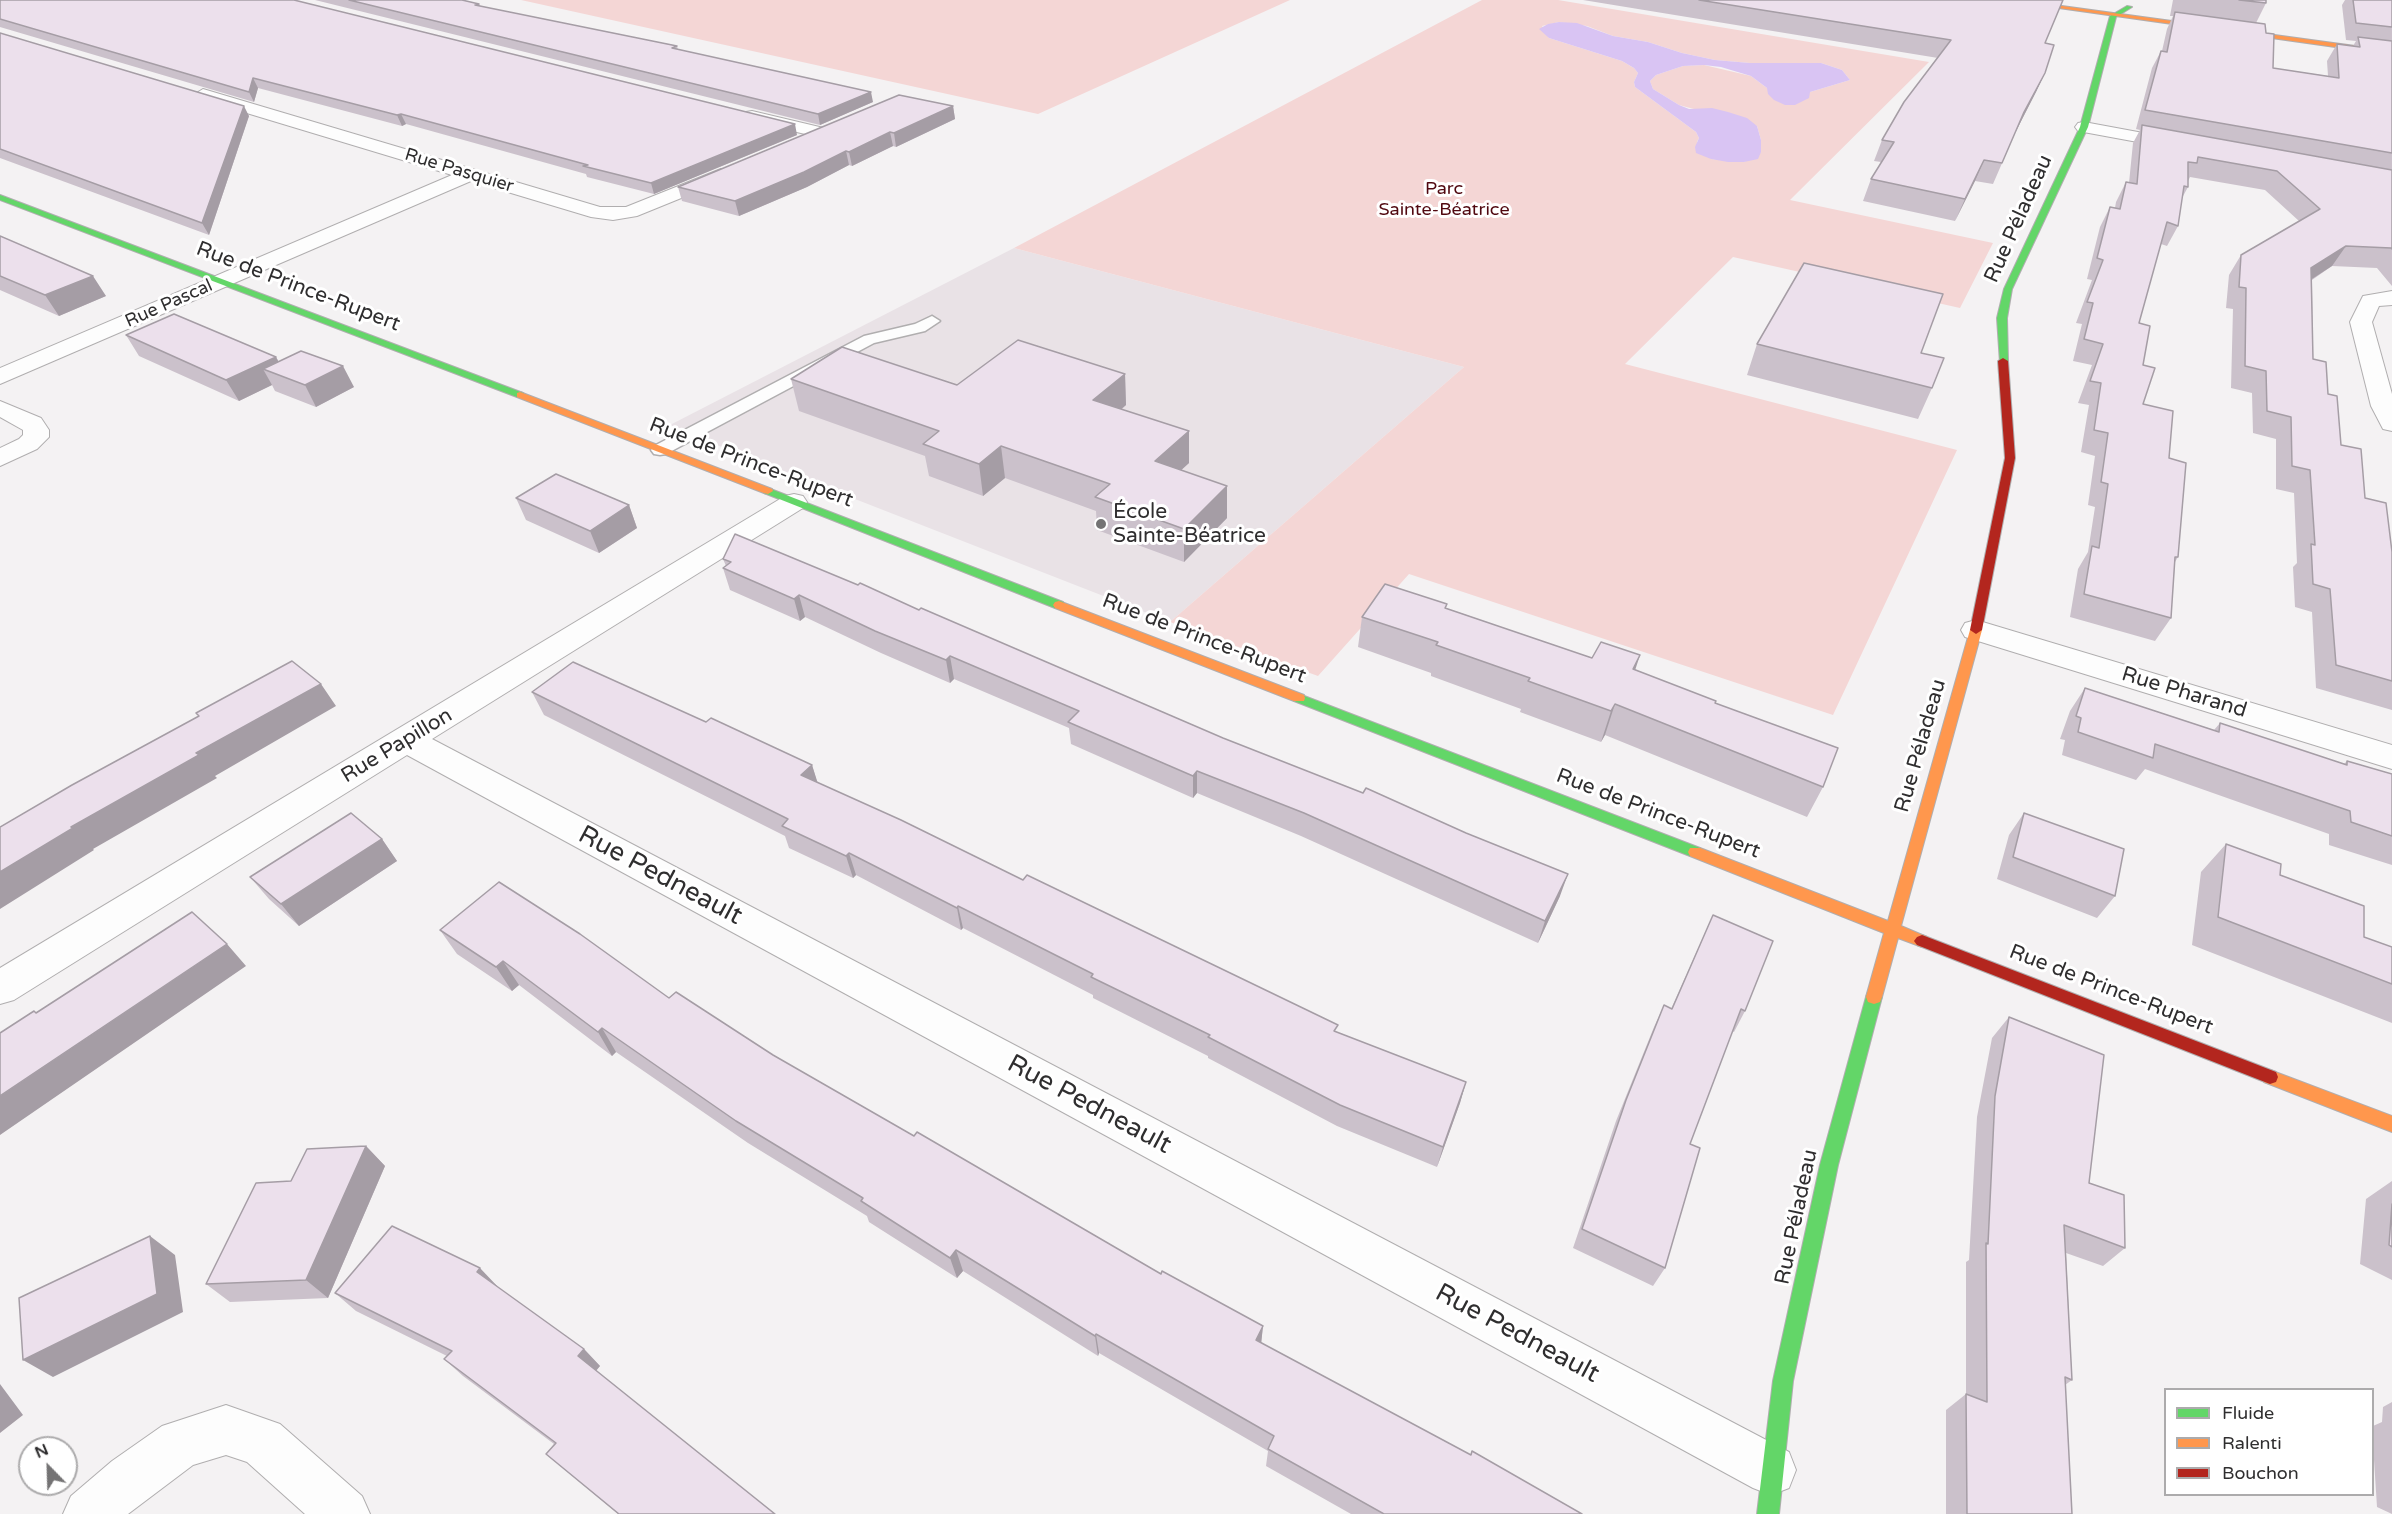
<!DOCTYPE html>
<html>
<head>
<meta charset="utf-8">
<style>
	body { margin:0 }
	#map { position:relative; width:2392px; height:1514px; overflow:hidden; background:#f4f2f3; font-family:"Varela Round",sans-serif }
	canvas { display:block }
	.legend { position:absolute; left:2164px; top:1388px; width:210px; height:108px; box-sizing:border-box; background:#fff; border:2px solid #acabac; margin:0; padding:8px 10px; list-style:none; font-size:18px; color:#2f2e2f }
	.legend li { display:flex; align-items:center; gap:12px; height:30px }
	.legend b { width:30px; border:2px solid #acabac }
	.north { position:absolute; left:18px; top:1436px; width:60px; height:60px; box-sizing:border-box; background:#fff; border:2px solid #acabac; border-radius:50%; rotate:337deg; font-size:16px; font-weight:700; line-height:24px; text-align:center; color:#2f2e2f }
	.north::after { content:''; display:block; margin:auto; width:21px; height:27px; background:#747374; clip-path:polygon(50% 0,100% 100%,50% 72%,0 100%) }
</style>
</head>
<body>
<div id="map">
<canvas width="2392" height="1514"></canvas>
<ul class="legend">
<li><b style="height:8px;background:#63d668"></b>Fluide</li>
<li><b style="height:8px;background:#ff974d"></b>Ralenti</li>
<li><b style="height:8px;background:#b3261e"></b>Bouchon</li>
</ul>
<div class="north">N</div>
</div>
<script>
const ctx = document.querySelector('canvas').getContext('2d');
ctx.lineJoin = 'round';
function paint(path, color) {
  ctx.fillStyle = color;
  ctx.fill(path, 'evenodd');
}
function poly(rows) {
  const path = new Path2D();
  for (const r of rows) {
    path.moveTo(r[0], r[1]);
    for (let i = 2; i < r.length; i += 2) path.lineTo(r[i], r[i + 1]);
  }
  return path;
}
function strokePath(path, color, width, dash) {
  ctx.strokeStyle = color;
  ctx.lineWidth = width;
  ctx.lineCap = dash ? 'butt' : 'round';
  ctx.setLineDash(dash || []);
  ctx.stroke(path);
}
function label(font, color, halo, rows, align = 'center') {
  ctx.font = font + ' "Varela Round",sans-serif';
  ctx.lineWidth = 6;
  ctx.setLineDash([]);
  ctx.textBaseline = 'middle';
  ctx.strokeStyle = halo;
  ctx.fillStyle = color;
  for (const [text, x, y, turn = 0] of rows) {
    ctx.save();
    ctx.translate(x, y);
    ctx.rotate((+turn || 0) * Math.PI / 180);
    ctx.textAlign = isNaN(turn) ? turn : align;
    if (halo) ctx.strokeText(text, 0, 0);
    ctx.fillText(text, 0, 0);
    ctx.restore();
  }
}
const built = poly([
	[1014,248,1464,367,1170,622,668,426]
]);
const green = poly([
	[521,0,1290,0,1038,114],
	[1482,0,1558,0,1929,62,1790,200,1993,243,1960,308,1733,257,1625,364,1957,450,1833,715,1409,574,1318,676,1170,622,1464,367,1014,248],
	[1559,22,1587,26,1613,36,1648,42,1682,53,1715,60,1750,63,1821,63,1842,70,1850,80,1810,92,1767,88,1751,76,1704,65,1683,66,1656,75,1650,81,1653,89,1679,105,1757,126,1761,140,1761,152,1744,162,1711,159,1697,142,1699,138,1696,132,1635,87,1634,82,1638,73,1634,68,1622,61,1549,38,1542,26]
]);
const water = poly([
	[1559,22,1577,23,1613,36,1648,42,1682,53,1715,60,1750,63,1821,63,1842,70,1850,80,1810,92,1809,98,1795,105,1785,105,1774,100,1768,94,1767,88,1751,76,1721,67,1704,65,1683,66,1656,75,1650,81,1653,89,1679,105,1689,109,1712,108,1728,112,1747,118,1757,126,1761,140,1761,152,1758,159,1744,162,1728,162,1711,159,1696,153,1695,147,1699,138,1696,132,1635,87,1634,82,1638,73,1634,68,1622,61,1549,38,1539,29,1548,24]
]);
const lane = poly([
	[932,316,940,321,925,331,874,343,666,454,660,455,654,454,651,450,654,446,864,336,915,324,932,316]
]);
const street = poly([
	[203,89,600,207,626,207,721,169,728,171,730,175,728,179,637,216,613,220,591,217,471,181,0,384,0,368,452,175,197,98,195,94,203,89],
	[752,111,828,129,831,133,828,137,822,138,746,120,743,116,746,112,752,111],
	[2084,122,2181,140,2187,141,2190,145,2187,149,2181,150,2078,131,2075,127,2078,123,2084,122],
	[2392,291,2392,305,2379,306,2372,322,2392,394,2392,431,2383,429,2371,406,2350,322,2363,296,2392,291],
	[0,401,41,418,49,430,49,437,37,449,0,466,0,448,19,439,23,435,23,430,0,417,0,401],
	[794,494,803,496,807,502,803,508,432,739,1789,1452,1796,1470,1789,1488,1771,1495,1753,1488,407,755,14,1000,0,1004,0,968,785,496,794,494],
	[1976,620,2392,745,2392,769,1965,637,1961,630,1965,623,1976,620],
	[226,1405,280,1424,362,1496,370,1514,305,1514,247,1462,226,1455,193,1465,128,1514,63,1514,71,1496,112,1461,162,1426,226,1405]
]);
const fast = poly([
	[2127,6,2132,7,2116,17,2088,127,2012,289,2007,318,2008,361,2000,363,1997,318,2004,289,2080,127,2110,16,2127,6],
	[0,195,523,393,525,395,517,397,0,200,0,195],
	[768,488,1063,602,1065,605,1063,608,1055,608,764,493,763,491,768,488],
	[1299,694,1700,848,1702,852,1700,856,1690,856,1294,701,1293,698,1294,695,1299,694],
	[1874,990,1880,992,1882,997,1838,1165,1793,1381,1779,1514,1757,1514,1773,1381,1820,1165,1866,997,1868,992,1874,990]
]);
const slow = poly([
	[2002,0,2018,0,2392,51,2392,55,2002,0],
	[520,392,772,489,773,491,768,494,764,493,517,397,517,393,520,392],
	[1059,601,1304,695,1305,698,1304,701,1294,701,1055,608,1053,605,1055,602,1059,601],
	[1976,626,1982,630,1901,926,1927,937,1930,941,1927,945,1922,947,1898,938,1882,997,1880,1002,1874,1004,1868,1002,1866,997,1884,933,1690,856,1688,852,1690,848,1700,848,1888,921,1970,630,1976,626],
	[2270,1070,2392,1116,2392,1132,2264,1082,2262,1077,2264,1072,2270,1070]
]);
const jam = poly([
	[2003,358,2008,361,2015,458,1982,630,1976,634,1970,630,2005,458,1998,361,2003,358],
	[1922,935,2276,1072,2278,1077,2276,1082,2270,1084,1917,945,1914,941,1917,937,1922,935]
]);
const wall = poly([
	[0,0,797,135,654,194,587,177,586,174,406,124,402,126,258,88,254,102,0,27],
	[315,0,462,0,479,4,480,6,677,46,678,50,873,102,820,125],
	[1583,0,2063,0,2045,43,2045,73,2036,92,2016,131,1993,184,1975,181,1955,221,1863,201,1871,179,1881,162,1874,161,1882,140,1938,58],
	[2173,0,2266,0,2266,3,2256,23,2273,68,2328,76,2327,61,2337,44,2353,46,2356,41,2346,40,2342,5,2345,0,2392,0,2392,286,2377,268,2332,266,2312,280,2313,359,2328,394,2341,445,2365,498,2392,552,2392,710,2316,688,2312,612,2295,607,2293,567,2297,563,2294,493,2276,489,2276,439,2253,433,2252,393,2231,388,2233,309,2226,308,2229,275,2241,255,2299,221,2265,190,2190,177,2188,181,2188,187,2182,198,2178,226,2167,246,2161,244,2139,323,2143,365,2143,404,2169,458,2178,557,2175,562,2171,618,2155,641,2070,617,2078,569,2088,552,2095,507,2088,505,2095,456,2081,452,2089,405,2078,403,2092,365,2073,361,2082,324,2076,323,2092,280,2087,279,2100,227,2110,207,2115,208,2116,202,2126,182,2129,183,2133,143,2140,130,2136,129,2152,68,2161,51,2162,51,2167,29,2173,16,2170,16],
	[0,33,249,116,209,235,0,158],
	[953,106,955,119,896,147,893,146,852,166,849,165,807,187,739,216,682,201,678,187],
	[0,236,106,296,59,316,0,290],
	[126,335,276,357,279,362,354,387,316,407,275,391,272,385,239,401,139,356],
	[1757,344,1921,353,1932,388,1918,419,1747,375],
	[1125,374,1126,405,1122,409,1189,463,1181,470,1227,518,1184,562,1097,530,1096,511,1005,478,983,496,929,476,925,456,799,411,791,379,957,385],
	[516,498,629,505,637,528,599,553,526,520],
	[723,559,1560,896,1538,943,1301,836,1197,793,1193,798,1071,744,1069,728,954,679,950,683,881,653,805,617,800,621,730,590,723,568,726,566],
	[1447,604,1446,608,1592,658,1635,670,1715,703,1823,787,1807,817,1605,735,1601,742,1520,712,1521,709,1431,676,1431,673,1358,647,1362,617],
	[2085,688,2214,730,2220,723,2344,764,2347,761,2392,774,2392,865,2329,845,2329,834,2145,769,2136,780,2062,755,2065,740,2060,739,2070,711],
	[532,692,706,722,812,765,817,782,1023,880,1337,1032,1466,1082,1460,1103,1437,1167,1337,1126,1208,1058,1208,1056,1093,998,1093,995,963,928,961,930,856,875,853,878,789,848,785,836,544,715],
	[2024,813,2115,896,2097,918,1997,879,2009,835],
	[382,839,397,861,299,926,269,899,250,877],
	[2226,844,2280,875,2364,937,2392,947,2392,1023,2192,945,2201,872],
	[1713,915,1745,1011,1734,1032,1732,1031,1690,1144,1665,1268,1653,1286,1573,1248,1616,1121,1654,1027,1664,1005,1671,1009],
	[440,930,669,998,773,1055,914,1136,1161,1274,1263,1326,1261,1343,1470,1455,1582,1514,1351,1514,1266,1466,1268,1451,1099,1353,1098,1356,963,1271,957,1278,869,1222,867,1216,748,1143,616,1052,612,1056,519,985,512,991,457,954],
	[2009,1017,2089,1183,2125,1248,2103,1266,2066,1253,2072,1380,2065,1385,2072,1514,1946,1514,1946,1410,1966,1394,1966,1262,1969,1260,1977,1117,1992,1038],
	[366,1146,385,1166,328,1298,230,1302,206,1284,291,1181],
	[2392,1181,2392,1280,2360,1264,2366,1199],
	[497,1287,584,1349,600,1366,596,1371,775,1514,618,1514,546,1454,554,1444,463,1376,444,1359,447,1356,356,1311,335,1293],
	[2392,1402,2392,1514,2377,1507,2373,1444,2373,1426,2382,1422,2383,1407]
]);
const shadedWall = poly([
	[2045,73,2036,92,2015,133,2024,112],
	[253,78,258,88,254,102,249,92],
	[871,92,873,102,820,125,818,114],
	[244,106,249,116,209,235,202,223],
	[953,106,955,119,896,147,894,133],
	[401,114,406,124,402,126,397,115],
	[795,124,797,135,654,194,651,183],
	[890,132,893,146,852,166,849,152],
	[846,151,849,165,807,187,739,216,735,201],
	[1984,160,1975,181,1955,221,1965,199],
	[2346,246,2332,266,2298,288,2311,268],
	[93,276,106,296,59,316,45,295],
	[276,357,287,378,263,369,272,385,239,401,226,380],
	[343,366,354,387,316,407,305,385],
	[1125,374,1126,405,1095,431,1093,400],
	[1189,431,1189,463,1156,493,1155,461],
	[1001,446,1005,478,983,496,979,464],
	[1227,486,1227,518,1184,562,1184,529],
	[629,505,637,528,599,553,590,531],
	[799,595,805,617,800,621,794,599],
	[1640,655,1630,686,1633,669],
	[950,656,954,679,950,683,946,660],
	[321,684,336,706,215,776,217,778,93,849,94,850,0,909,0,872,71,827,196,753],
	[1615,704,1605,735,1601,742,1611,711],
	[812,765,819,787,801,775],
	[1197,771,1197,793,1193,798,1193,776],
	[382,839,397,861,299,926,281,904],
	[849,853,856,875,853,878,846,856],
	[1568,874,1560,896,1538,943,1545,921],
	[958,906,963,928,961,930,957,908],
	[227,944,246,966,0,1135,0,1096],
	[503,961,519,985,512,991,496,967],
	[602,1028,616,1052,612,1056,598,1032],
	[1466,1082,1460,1103,1437,1167,1443,1147],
	[366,1146,385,1166,328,1298,306,1280],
	[150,1236,175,1255,183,1312,53,1377,23,1360],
	[956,1250,963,1271,957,1278,950,1258],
	[480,1268,498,1287,477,1272],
	[1263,1326,1261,1345,1256,1340],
	[1096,1334,1099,1353,1098,1356,1095,1336],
	[584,1349,600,1366,594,1373,578,1356],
	[0,1384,23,1415,0,1433]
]);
const building = poly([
	[0,0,294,0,795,124,651,183,583,166,588,165,401,114,397,115,253,78,249,92,0,19,0,0],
	[349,0,462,0,479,4,475,5,677,46,672,48,871,92,818,114,349,0],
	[1699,0,2063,0,2045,43,2054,45,2045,73,2024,112,2002,163,1984,160,1965,199,1871,179,1894,142,1882,140,1904,102,1951,40,1699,0],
	[2239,0,2266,0,2266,3,2239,0],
	[2353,0,2392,0,2392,27,2356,23,2353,0],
	[2175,12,2265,24,2266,33,2274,34,2273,68,2339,78,2337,44,2360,47,2358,37,2392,41,2392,153,2145,110,2161,51,2167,52,2175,12],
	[0,33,244,106,202,223,0,149,0,33],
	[899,95,953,106,894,133,890,132,849,152,846,151,804,172,735,201,678,187,899,95],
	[2142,125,2392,170,2392,249,2391,248,2346,246,2311,268,2313,359,2326,362,2328,394,2337,396,2341,445,2361,449,2365,498,2386,503,2392,552,2392,681,2336,665,2330,589,2313,584,2311,544,2315,545,2310,470,2292,466,2291,417,2267,411,2266,371,2245,366,2246,288,2239,287,2241,255,2320,209,2277,171,2198,157,2197,163,2188,162,2188,187,2184,186,2178,226,2167,222,2139,323,2150,326,2143,365,2155,368,2143,404,2173,411,2169,458,2186,463,2178,557,2175,557,2171,618,2084,594,2092,546,2099,548,2108,484,2101,482,2108,433,2094,430,2101,383,2090,381,2103,344,2084,339,2093,303,2087,302,2103,260,2097,258,2110,207,2120,209,2126,182,2137,184,2142,125],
	[0,236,93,276,45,295,0,276,0,236],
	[1804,263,1943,294,1921,353,1944,358,1932,388,1757,344,1804,263],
	[174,314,276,357,226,380,126,335,174,314],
	[1018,340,1125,374,1093,400,1189,431,1155,461,1227,486,1184,529,1095,497,1110,484,1001,446,979,464,923,444,939,431,791,379,842,347,957,385,1018,340],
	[301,351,343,366,305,385,263,369,301,351],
	[556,474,629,505,590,531,516,498,556,474],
	[735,534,858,585,860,583,919,610,921,608,1223,738,1363,793,1366,788,1466,833,1568,874,1545,921,1304,813,1197,771,1193,776,1068,722,1079,711,950,656,946,660,875,631,799,595,794,599,723,568,731,562,723,559,735,534],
	[1385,584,1447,604,1445,608,1592,658,1601,642,1640,655,1633,669,1716,701,1715,703,1838,748,1823,787,1615,704,1611,711,1528,681,1530,678,1436,645,1438,642,1362,617,1385,584],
	[292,661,321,684,196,753,199,755,71,827,73,828,0,872,0,827,72,785,199,716,196,713,292,661],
	[573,662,706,722,711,718,812,765,801,775,901,820,1023,880,1027,875,1338,1025,1334,1031,1466,1082,1443,1147,1340,1105,1208,1037,1210,1035,1091,977,1093,974,958,906,957,908,849,853,846,856,782,826,788,819,532,692,573,662],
	[2085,688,2219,732,2220,723,2347,765,2347,761,2392,774,2392,836,2351,822,2350,811,2155,744,2153,758,2078,732,2081,718,2076,716,2085,688],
	[351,813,382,839,281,904,250,877,351,813],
	[2024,813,2124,849,2115,896,2013,857,2024,813],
	[2226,844,2281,864,2280,875,2364,906,2364,937,2392,947,2392,984,2218,917,2226,844],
	[499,882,580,934,669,998,676,992,773,1055,914,1136,917,1132,1161,1274,1162,1271,1263,1326,1256,1340,1471,1455,1472,1451,1582,1514,1384,1514,1268,1449,1274,1436,1096,1334,1095,1336,956,1250,950,1258,861,1201,863,1198,736,1121,602,1028,598,1032,503,961,496,967,440,930,499,882],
	[192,912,227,944,0,1096,0,1033,34,1011,36,1013,192,912],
	[1713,915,1773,941,1745,1011,1741,1009,1690,1144,1700,1148,1665,1268,1582,1229,1626,1100,1664,1005,1672,1009,1713,915],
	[2009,1017,2104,1055,2089,1183,2124,1195,2125,1248,2064,1225,2072,1380,2065,1377,2072,1514,1967,1514,1966,1394,1987,1402,1986,1243,1988,1244,1995,1096,2009,1017],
	[366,1146,306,1280,206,1284,256,1183,291,1181,307,1149,366,1146],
	[2392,1204,2392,1247,2389,1245,2392,1204],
	[392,1226,480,1268,477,1272,584,1349,578,1356,775,1514,619,1514,546,1454,556,1443,444,1359,452,1351,335,1293,392,1226],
	[150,1236,157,1294,23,1360,19,1298,150,1236]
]);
const markers = [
	[1101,524,6,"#747374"]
];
const farStreetnames = [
	["Rue Pasquier",459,171,17],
	["Rue Pascal",169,304,-24]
];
const farParknames = [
	["Parc",1444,189],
	["Sainte-Béatrice",1444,210]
];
const streetNames = [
	["Rue Péladeau",2019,219,-66],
	["Rue de Prince-Rupert",298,287,21],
	["Rue de Prince-Rupert",751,463,21],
	["Rue de Prince-Rupert",1204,639,21],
	["Rue Pharand",2184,693,17],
	["Rue Papillon",397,746,-31],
	["Rue Péladeau",1921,746,-74],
	["Rue de Prince-Rupert",1658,814,21],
	["Rue de Prince-Rupert",2111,990,21],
	["Rue Péladeau",1797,1217,-78]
];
const poiNames = [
	["École",1113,512],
	["Sainte-Béatrice",1113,536]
];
const nearStreetnames = [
	["Rue Pedneault",660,876,28],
	["Rue Pedneault",1089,1105,28],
	["Rue Pedneault",1517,1334,28]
];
paint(built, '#e9e2e6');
paint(green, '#f4d6d5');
paint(water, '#d9c4f3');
strokePath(lane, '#b0aeaf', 3);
strokePath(street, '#b0aeaf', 2);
strokePath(fast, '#b0aeaf', 2);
strokePath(slow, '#b0aeaf', 2);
strokePath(jam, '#b0aeaf', 2);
paint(lane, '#fdfdfd');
paint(street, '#fdfdfd');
paint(fast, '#63d668');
paint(slow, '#ff974d');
paint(jam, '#b3261e');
paint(wall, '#cbc1cb');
paint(shadedWall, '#a59da5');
paint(building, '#ece0ec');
strokePath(building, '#a59da5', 1.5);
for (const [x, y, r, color] of markers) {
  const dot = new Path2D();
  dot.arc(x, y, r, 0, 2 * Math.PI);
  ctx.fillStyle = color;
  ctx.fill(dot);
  strokePath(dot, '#fff', 2);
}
label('18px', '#2f2e2f', '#fff', farStreetnames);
label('18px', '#500810', '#fff', farParknames);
label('21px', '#2f2e2f', '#fff', streetNames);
label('21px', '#2f2e2f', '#fff', poiNames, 'left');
label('26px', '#2f2e2f', '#fff', nearStreetnames);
</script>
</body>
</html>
